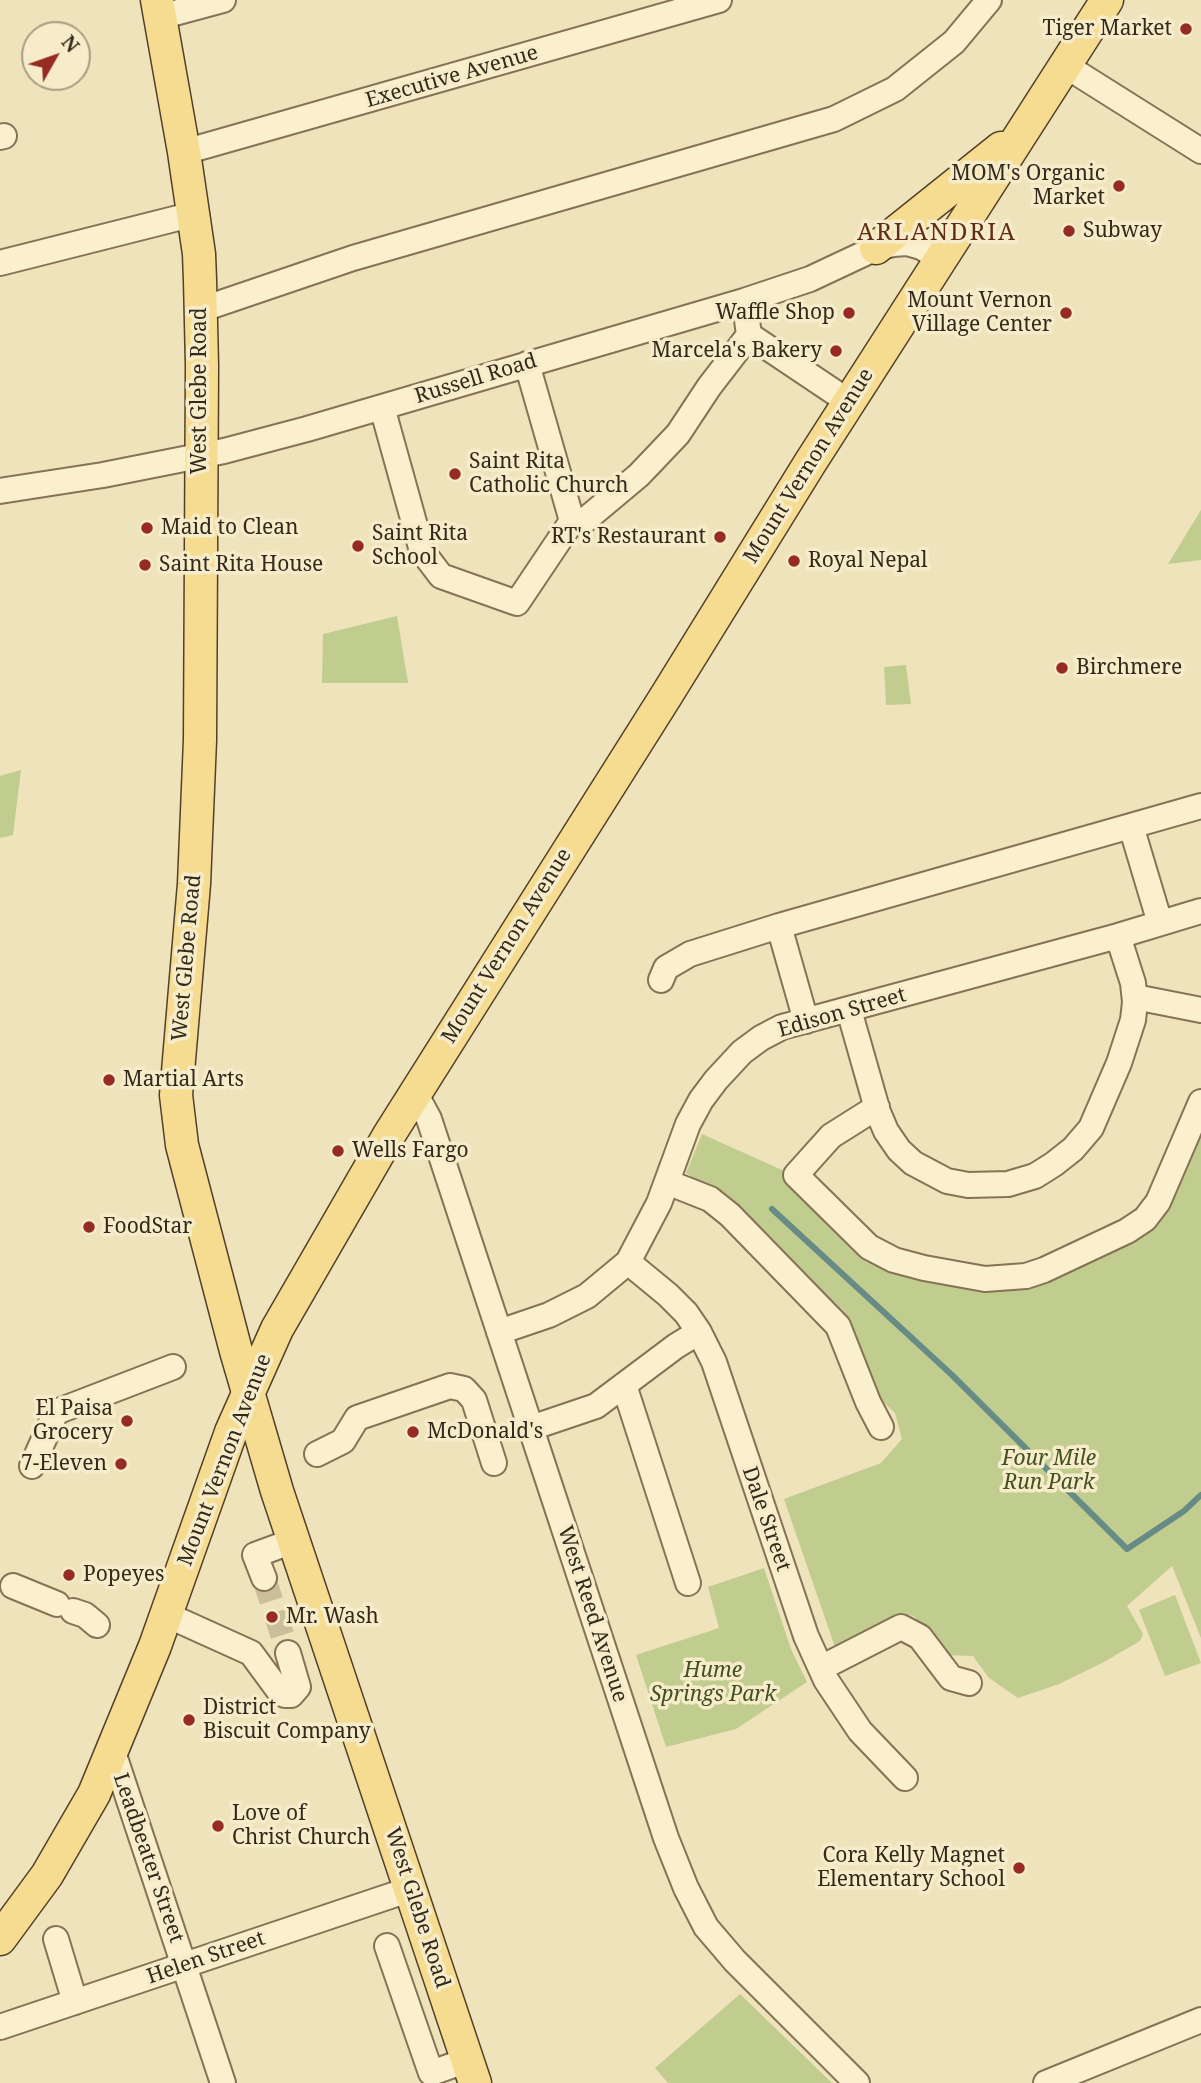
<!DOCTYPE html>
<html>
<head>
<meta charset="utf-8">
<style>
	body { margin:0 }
	#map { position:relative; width:1201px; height:2083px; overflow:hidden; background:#efe3bb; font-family:"Noto Serif",serif }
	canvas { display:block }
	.north { position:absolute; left:21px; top:21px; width:70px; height:70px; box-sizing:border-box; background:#f6ecca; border:2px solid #a89e84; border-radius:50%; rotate:50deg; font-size:19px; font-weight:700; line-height:28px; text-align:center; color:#34291a }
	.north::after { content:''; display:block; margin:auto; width:24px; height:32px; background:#962b23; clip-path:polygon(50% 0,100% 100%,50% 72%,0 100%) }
</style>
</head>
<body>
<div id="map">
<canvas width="1201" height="2083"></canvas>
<div class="north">N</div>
</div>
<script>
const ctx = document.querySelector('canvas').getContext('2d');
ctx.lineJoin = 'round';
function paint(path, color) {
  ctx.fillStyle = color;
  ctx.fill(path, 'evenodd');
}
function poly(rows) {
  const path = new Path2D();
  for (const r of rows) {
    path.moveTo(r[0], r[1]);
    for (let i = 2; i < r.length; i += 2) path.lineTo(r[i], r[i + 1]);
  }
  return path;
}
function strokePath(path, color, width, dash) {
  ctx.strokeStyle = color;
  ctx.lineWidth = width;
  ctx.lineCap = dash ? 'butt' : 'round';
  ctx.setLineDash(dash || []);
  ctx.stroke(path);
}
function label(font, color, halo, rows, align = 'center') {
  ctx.font = font + ' "Noto Serif",serif';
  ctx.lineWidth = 7;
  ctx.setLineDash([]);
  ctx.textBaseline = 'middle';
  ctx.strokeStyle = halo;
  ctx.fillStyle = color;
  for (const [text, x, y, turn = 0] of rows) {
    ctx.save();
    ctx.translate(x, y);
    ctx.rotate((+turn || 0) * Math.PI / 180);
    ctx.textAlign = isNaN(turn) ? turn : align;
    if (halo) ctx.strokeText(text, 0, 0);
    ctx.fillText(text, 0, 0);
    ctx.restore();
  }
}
const green = poly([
	[1201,510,1201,560,1168,564],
	[397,616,408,683,322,683,323,634],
	[906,665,911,704,886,705,884,667],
	[21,770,13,835,0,838,0,776],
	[1201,1115,1201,1638,1172,1566,1127,1606,1143,1634,1140,1641,1104,1662,1059,1684,1018,1698,989,1678,973,1656,945,1655,914,1616,905,1614,887,1620,835,1647,784,1499,881,1463,902,1439,895,1413,870,1389,854,1338,722,1197,686,1173,702,1134,782,1170,865,1253,991,1285,1130,1236],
	[764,1568,791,1649,807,1682,736,1729,666,1747,636,1655,719,1628,708,1587],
	[1175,1595,1201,1663,1165,1676,1139,1610],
	[740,1994,832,2083,668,2083,655,2068]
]);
const stream = poly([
	[772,1209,952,1375,1127,1549,1184,1511,1201,1495]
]);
const minorTunnel = poly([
	[264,1578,288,1653]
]);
const minor = poly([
	[160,17,223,0],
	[1066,66,1201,151],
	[0,137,4,136],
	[184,152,719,0],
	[0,263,194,214],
	[200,310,353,258,834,119,895,89,954,42,989,0],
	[747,320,749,335,849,402],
	[382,407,422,551,441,576,517,603,572,521,527,364],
	[0,491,103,475,224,451,307,429,744,301,810,279,876,248,893,244,907,243,921,247,941,259],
	[572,521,584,521,639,475,678,434,709,387,749,335],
	[1131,826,1160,923],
	[779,926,806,1021],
	[661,980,666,968,690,954,779,926,1201,806],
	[1135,997,1201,1010],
	[849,1010,878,1112,886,1131,899,1150,913,1163,947,1181,968,1185,1008,1184,1035,1176,1054,1164,1073,1149,1091,1128,1119,1063,1133,1020,1135,1002,1133,983,1118,936],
	[415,1093,429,1119,666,1838,686,1888,706,1927,735,1961,857,2083],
	[877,1107,831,1136,796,1175,869,1247,894,1260,924,1268,985,1279,1026,1276,1044,1270,1127,1231,1145,1219,1158,1202,1201,1102],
	[667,1182,710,1199,730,1215,838,1326,868,1402,881,1427],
	[628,1262,668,1295,686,1313,699,1332,714,1362,806,1636,826,1680,860,1731,905,1778],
	[499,1332,549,1315,587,1296,628,1262,659,1203,688,1124,701,1100,716,1080,742,1052,761,1038,782,1027,1118,936,1201,911],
	[624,1385,688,1583],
	[531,1428,596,1406,676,1346,699,1332],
	[317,1454,343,1441,357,1418,450,1386,464,1389,474,1400,494,1463],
	[32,1466,56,1412,173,1367],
	[264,1578,255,1555,293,1541],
	[13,1586,57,1604],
	[73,1611,85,1615,97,1625],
	[167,1615,251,1653,279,1691,285,1695,291,1695,298,1687,288,1653],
	[821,1668,901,1627,920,1637,951,1678,969,1683],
	[113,1752,223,2083],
	[56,1939,75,2002],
	[387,1946,431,2073,468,2060],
	[0,2027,411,1889],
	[1046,2083,1201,2020]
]);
const major = poly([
	[157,0,184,152,199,254,200,280,202,365,200,740,194,884,176,1095,182,1145,236,1351,277,1491,475,2083],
	[876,248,1001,148],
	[0,1939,47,1875,94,1794,155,1646,231,1432,277,1329,389,1135,666,696,810,463,1107,0]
]);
const markers = [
	[1186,29,7,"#962b23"],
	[1119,186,7,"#962b23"],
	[1069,231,7,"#962b23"],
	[849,313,7,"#962b23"],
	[1066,313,7,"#962b23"],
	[836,351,7,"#962b23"],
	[455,474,7,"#962b23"],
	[147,528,7,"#962b23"],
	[720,537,7,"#962b23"],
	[358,546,7,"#962b23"],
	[794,561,7,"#962b23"],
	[145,565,7,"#962b23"],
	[1062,668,7,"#962b23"],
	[109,1080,7,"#962b23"],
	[338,1151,7,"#962b23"],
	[89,1227,7,"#962b23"],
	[127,1421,7,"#962b23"],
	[413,1432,7,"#962b23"],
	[121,1464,7,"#962b23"],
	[69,1575,7,"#962b23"],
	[272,1617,7,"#962b23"],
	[189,1720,7,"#962b23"],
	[218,1826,7,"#962b23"],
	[1019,1868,7,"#962b23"]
];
const poiNames = [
	["Tiger Market",1172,29,"right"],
	["MOM's Organic",1105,174,"right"],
	["Market",1105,198,"right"],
	["Subway",1083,231],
	["Mount Vernon",1052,301,"right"],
	["Village Center",1052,325,"right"],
	["Waffle Shop",835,313,"right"],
	["Marcela's Bakery",822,351,"right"],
	["Saint Rita",469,462],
	["Catholic Church",469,486],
	["Maid to Clean",161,528],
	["Saint Rita",372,534],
	["School",372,558],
	["RT's Restaurant",706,537,"right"],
	["Royal Nepal",808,561],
	["Saint Rita House",159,565],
	["Birchmere",1076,668],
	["Martial Arts",123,1080],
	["Wells Fargo",352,1151],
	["FoodStar",103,1227],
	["El Paisa",113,1409,"right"],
	["Grocery",113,1433,"right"],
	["McDonald's",427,1432],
	["7-Eleven",107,1464,"right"],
	["Popeyes",83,1575],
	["Mr. Wash",286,1617],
	["District",203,1708],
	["Biscuit Company",203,1732],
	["Love of",232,1814],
	["Christ Church",232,1838],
	["Cora Kelly Magnet",1005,1856,"right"],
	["Elementary School",1005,1880,"right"]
];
const streetNames = [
	["Executive Avenue",452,77,-16],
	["Russell Road",476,379,-17],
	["West Glebe Road",200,391,-90],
	["Mount Vernon Avenue",809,466,-58],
	["Mount Vernon Avenue",507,946,-58],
	["West Glebe Road",187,958,-85],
	["Edison Street",842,1013,-16],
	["Mount Vernon Avenue",225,1460,-69],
	["Dale Street",766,1519,71],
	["West Reed Avenue",592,1614,72],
	["Leadbeater Street",148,1858,71],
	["West Glebe Road",417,1908,72],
	["Helen Street",206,1958,-19]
];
const parkNames = [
	["Four Mile",1049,1459],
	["Run Park",1049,1483],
	["Hume",713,1671],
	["Springs Park",713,1695]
];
const quarterNames = [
	["ARLANDRIA",937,233]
];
paint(green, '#c1cc8f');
strokePath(stream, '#678c86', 6);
strokePath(minorTunnel, '#cabe9b', 24, [24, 12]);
strokePath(minor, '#867255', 28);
strokePath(major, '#53402a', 35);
strokePath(minor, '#faf0ce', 24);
strokePath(major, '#f5dc90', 32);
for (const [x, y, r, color] of markers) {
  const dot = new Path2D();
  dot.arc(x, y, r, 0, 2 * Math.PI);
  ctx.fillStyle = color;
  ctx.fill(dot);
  strokePath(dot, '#f6ecca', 2.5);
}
label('21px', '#34291a', '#f6ecca', poiNames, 'left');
label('21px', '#34291a', '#f6ecca', streetNames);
label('italic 21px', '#415120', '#f6ecca', parkNames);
ctx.letterSpacing = '2px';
label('24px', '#622d18', '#f6ecca', quarterNames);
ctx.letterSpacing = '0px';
</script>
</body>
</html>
